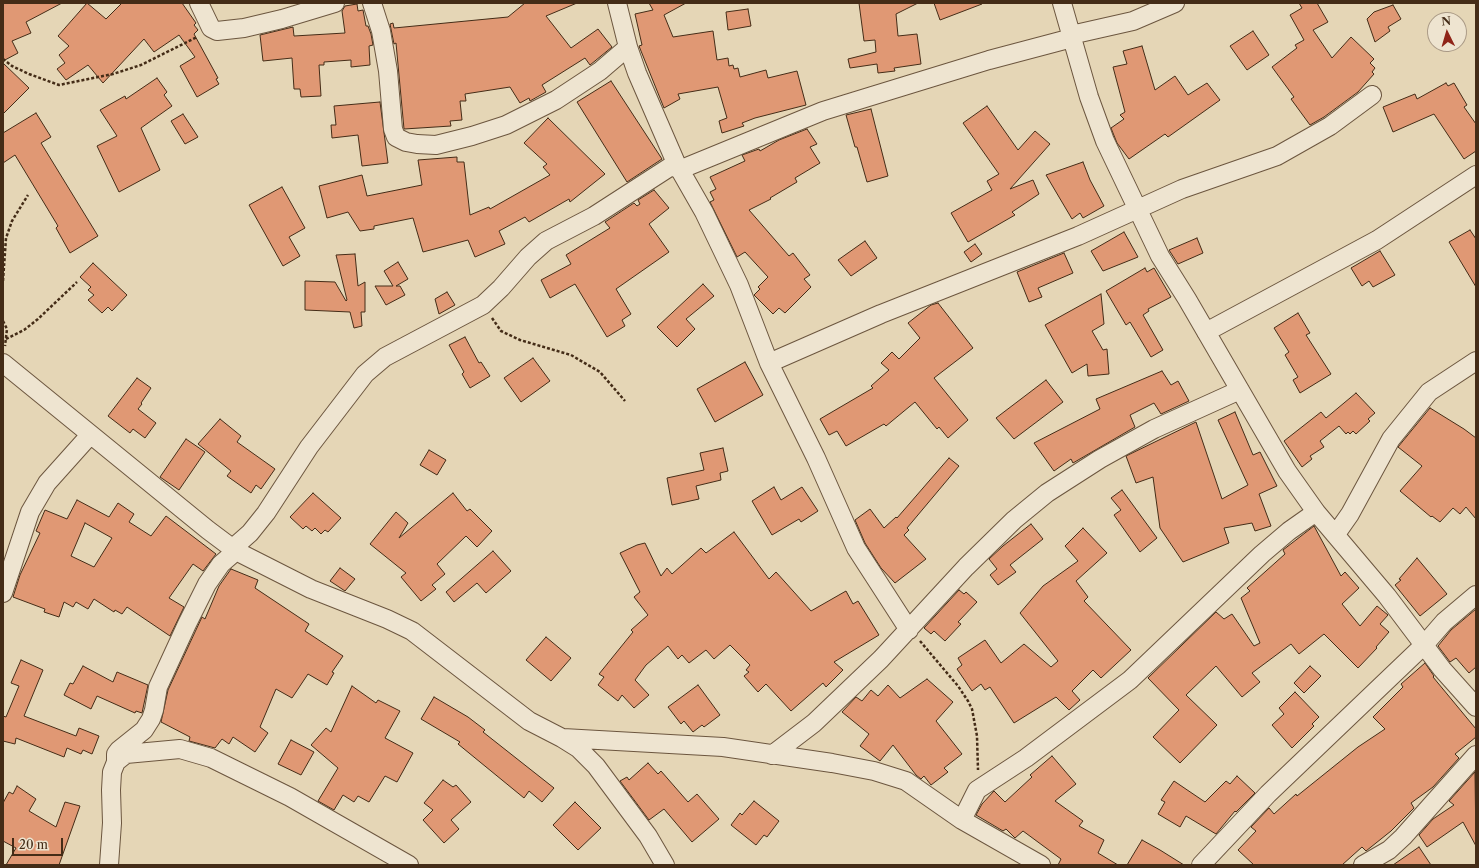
<!DOCTYPE html>
<html>
<head>
<meta charset="utf-8">
<style>
	body { margin:0 }
	#map { position:relative; width:1479px; height:868px; overflow:hidden; background:#e5d6b6; font-family:"Libre Caslon Text",serif }
	canvas { display:block }
	.frame { position:absolute; inset:0; border:4px solid #442c17; pointer-events:none }
	.north { position:absolute; left:1427px; top:12px; width:40px; height:40px; box-sizing:border-box; background:#eee4d0; border:1px solid #aa9a86; border-radius:50%; rotate:355deg; font-size:11px; font-weight:700; line-height:16px; text-align:center; color:#442c17 }
	.north::after { content:''; display:block; margin:auto; width:14px; height:18px; background:#8f2418; clip-path:polygon(50% 0,100% 100%,50% 72%,0 100%) }
	.scale { position:absolute; left:12px; top:838px; width:51px; height:18px; box-sizing:border-box; border:2px solid #442c17; border-top:0; padding-left:5px; font-size:12px; line-height:14px; white-space:nowrap; color:#442c17; -webkit-text-stroke:3px #eee4d0; paint-order:stroke }
</style>
</head>
<body>
<div id="map">
<canvas width="1479" height="868"></canvas>
<div class="frame"></div>
<div class="north">N</div>
<div class="scale">20 m</div>
</div>
<script>
const ctx = document.querySelector('canvas').getContext('2d');
ctx.lineJoin = 'round';
function paint(path, color) {
  ctx.fillStyle = color;
  ctx.fill(path, 'evenodd');
}
function poly(rows) {
  const path = new Path2D();
  for (const r of rows) {
    path.moveTo(r[0], r[1]);
    for (let i = 2; i < r.length; i += 2) path.lineTo(r[i], r[i + 1]);
  }
  return path;
}
function strokePath(path, color, width, dash) {
  ctx.strokeStyle = color;
  ctx.lineWidth = width;
  ctx.lineCap = dash ? 'butt' : 'round';
  ctx.setLineDash(dash || []);
  ctx.stroke(path);
}
const building = poly([
	[3,3,62,3,26,22,31,33,12,41,18,53,3,61,3,3],
	[87,3,106,19,122,3,182,3,196,23,194,25,198,30,194,34,218,78,216,79,219,84,197,97,180,66,195,57,179,35,154,52,144,39,103,83,88,65,66,80,57,69,65,63,59,55,69,46,58,36,87,3],
	[525,3,577,3,546,16,571,48,598,29,612,47,590,65,585,58,542,85,546,92,530,101,529,98,520,103,510,87,465,94,466,101,460,101,462,120,450,121,451,126,404,129,396,43,394,44,390,24,393,23,394,28,508,17,525,3],
	[649,3,686,3,664,15,673,37,713,31,717,60,728,58,729,66,733,65,734,69,738,68,740,77,766,70,768,78,797,71,806,105,755,118,742,123,744,126,722,133,719,121,727,118,718,87,678,94,680,99,664,108,639,46,642,45,635,14,653,10,649,3],
	[859,3,918,3,896,14,898,36,917,34,921,64,894,68,895,71,878,73,877,64,850,68,848,59,876,52,875,40,864,41,859,3],
	[934,3,982,3,982,4,940,20,934,3],
	[1299,3,1317,3,1328,22,1313,30,1332,58,1351,37,1374,59,1370,63,1375,68,1372,72,1374,74,1358,92,1324,117,1310,125,1291,99,1294,97,1272,67,1297,48,1295,45,1304,40,1290,15,1302,8,1299,3],
	[357,4,358,11,363,10,366,26,368,26,371,34,373,45,369,46,370,65,351,67,351,60,324,62,324,65,319,65,321,96,301,97,300,89,294,89,292,58,263,61,260,35,293,27,294,36,345,33,342,11,345,6,357,4],
	[1393,5,1401,19,1388,27,1390,31,1375,42,1367,19,1374,12,1393,5],
	[748,9,751,26,728,30,726,12,748,9],
	[1253,31,1269,55,1247,70,1230,46,1253,31],
	[1142,46,1155,90,1175,76,1188,95,1207,83,1220,100,1168,137,1165,134,1129,159,1117,143,1111,128,1124,119,1120,115,1125,112,1113,67,1127,64,1123,51,1142,46],
	[3,63,29,88,3,114,3,63],
	[157,78,167,92,164,95,172,106,141,128,160,170,119,192,97,146,117,136,100,110,125,96,126,99,157,78],
	[611,81,662,159,627,182,577,102,611,81],
	[1446,83,1448,86,1454,83,1467,105,1464,107,1476,124,1476,151,1464,159,1434,114,1393,132,1383,107,1415,94,1417,99,1446,83],
	[380,102,388,163,362,166,358,135,332,138,331,125,336,125,334,106,380,102],
	[987,106,1018,150,1035,131,1050,144,1010,189,1033,180,1039,194,1012,212,1015,215,968,242,951,213,992,190,987,181,999,174,963,123,987,106],
	[871,109,888,176,867,182,857,147,855,147,846,115,871,109],
	[36,113,51,137,41,143,98,236,70,253,56,228,58,226,15,155,3,163,3,133,36,113],
	[183,114,198,137,185,144,171,121,183,114],
	[548,118,605,174,570,202,569,199,529,222,525,217,499,231,505,244,475,257,468,240,423,252,413,218,374,226,374,229,360,231,348,212,327,218,319,186,362,175,367,196,422,185,418,160,457,157,457,162,464,162,470,215,489,207,490,209,550,175,543,167,547,164,524,143,548,118],
	[807,129,817,144,810,147,820,163,795,178,797,182,770,198,771,199,749,210,789,256,793,253,810,275,804,279,811,287,785,313,779,308,773,314,754,295,760,289,758,287,768,277,745,252,737,257,710,202,714,200,710,192,716,189,710,177,745,161,742,155,759,149,760,151,779,140,807,129],
	[1083,162,1090,180,1104,206,1083,218,1080,213,1072,219,1046,175,1083,162],
	[282,187,305,228,289,237,300,256,283,266,249,205,282,187],
	[654,190,669,208,649,224,669,252,616,289,631,314,622,320,625,326,607,337,575,284,550,298,541,280,571,264,566,255,610,228,605,222,634,203,637,206,640,204,638,200,654,190],
	[1470,230,1476,239,1476,287,1449,242,1470,230],
	[1124,232,1138,257,1103,271,1091,251,1124,232],
	[1197,238,1203,253,1178,264,1169,250,1197,238],
	[865,241,877,258,851,276,838,260,865,241],
	[975,244,982,254,971,262,964,252,975,244],
	[1380,251,1395,275,1373,287,1369,281,1362,286,1351,268,1380,251],
	[1064,253,1073,273,1038,288,1042,297,1029,302,1017,272,1064,253],
	[355,254,358,286,365,282,365,312,361,312,362,326,354,328,350,312,305,310,305,281,335,282,346,301,347,300,336,255,355,254],
	[398,262,408,279,396,286,400,286,405,295,386,305,375,286,393,286,384,271,398,262],
	[93,263,127,295,112,311,108,307,102,313,88,300,94,295,88,290,91,287,80,277,93,263],
	[1145,268,1147,272,1154,268,1171,297,1148,309,1149,311,1143,315,1163,350,1151,357,1130,322,1126,325,1106,291,1145,268],
	[703,284,714,296,686,319,695,329,677,347,657,327,703,284],
	[447,292,455,305,439,314,435,299,447,292],
	[1101,294,1104,324,1092,331,1103,350,1107,349,1109,374,1088,376,1087,364,1072,373,1045,325,1101,294],
	[938,303,973,348,934,378,968,420,948,438,939,427,937,429,915,402,886,426,884,424,846,446,837,431,829,435,820,419,873,388,871,386,889,370,881,363,892,352,899,359,920,338,908,323,931,305,938,303],
	[1298,313,1310,333,1306,335,1331,374,1300,393,1293,380,1298,377,1285,355,1289,352,1274,328,1298,313],
	[465,337,479,363,481,362,490,376,470,388,462,374,464,372,449,345,465,337],
	[533,358,550,381,521,402,504,378,533,358],
	[745,362,763,395,715,422,697,389,745,362],
	[1162,371,1171,385,1178,381,1189,401,1161,414,1154,403,1130,415,1135,427,1073,463,1071,459,1054,471,1034,443,1100,409,1096,399,1162,371],
	[137,378,151,388,141,403,142,404,138,409,156,423,145,438,133,429,130,433,108,416,137,378],
	[1046,380,1063,402,1014,439,996,418,1046,380],
	[1356,393,1375,413,1368,419,1370,421,1356,434,1353,431,1350,434,1348,432,1346,434,1339,426,1320,441,1324,447,1310,456,1312,459,1302,467,1284,441,1321,412,1326,418,1356,393],
	[1430,408,1464,429,1476,438,1476,519,1466,507,1460,514,1453,508,1440,522,1432,516,1431,517,1400,491,1422,466,1398,447,1430,408],
	[1235,412,1253,455,1260,452,1277,486,1259,494,1271,526,1255,531,1252,523,1224,528,1229,543,1183,562,1160,528,1153,477,1136,483,1126,456,1196,422,1222,499,1248,485,1218,420,1235,412],
	[220,419,241,436,237,442,275,469,261,489,256,485,251,493,227,476,231,471,198,444,220,419],
	[186,439,205,452,179,490,160,477,186,439],
	[723,448,728,471,720,473,721,480,696,486,699,499,672,505,667,478,704,470,700,453,723,448],
	[429,450,446,460,437,475,420,465,429,450],
	[949,458,959,466,907,528,909,530,904,535,926,559,895,583,881,568,865,543,855,520,870,509,884,528,896,517,897,518,949,458],
	[774,487,781,500,802,487,818,511,801,522,799,519,772,535,752,501,774,487],
	[1122,490,1157,538,1140,552,1114,515,1121,510,1111,498,1122,490],
	[313,493,341,518,328,532,325,530,321,534,315,528,312,531,306,526,303,529,290,517,313,493],
	[453,493,467,511,470,509,492,531,477,547,466,536,437,564,445,574,432,585,436,589,421,601,401,577,406,573,370,544,396,512,408,523,399,538,453,493],
	[77,500,109,517,118,503,134,514,129,522,151,536,166,516,216,554,203,571,193,564,169,598,184,607,170,636,127,607,122,614,115,610,114,612,94,599,88,609,76,602,73,607,64,602,59,617,44,612,45,609,13,597,20,575,40,533,36,531,45,510,67,519,77,500],
	[85,523,112,538,94,567,71,556,85,523],
	[1031,524,1043,539,1010,565,1016,572,998,585,990,575,997,569,989,559,1003,546,1031,524],
	[1314,526,1341,576,1345,572,1359,588,1342,604,1360,626,1377,606,1388,615,1380,624,1389,632,1376,647,1377,648,1358,668,1324,634,1299,654,1291,644,1252,673,1260,682,1242,697,1216,666,1186,695,1217,725,1180,763,1153,737,1179,710,1148,678,1216,612,1224,619,1232,614,1254,646,1260,643,1241,598,1250,591,1247,588,1285,554,1283,550,1314,526],
	[1083,528,1107,553,1076,581,1088,597,1084,601,1131,650,1101,678,1093,670,1072,691,1080,700,1069,710,1056,697,1014,723,990,687,985,690,981,684,972,691,957,669,962,665,958,658,985,640,1001,663,1024,644,1051,667,1058,661,1020,613,1043,586,1078,561,1065,546,1083,528],
	[734,532,769,579,776,572,811,611,846,591,853,604,858,601,879,635,834,662,843,670,826,687,823,683,791,711,766,684,758,692,744,676,749,672,746,670,750,665,730,645,714,659,706,650,689,663,682,655,678,659,668,646,646,665,635,680,649,695,634,708,622,695,618,701,598,685,604,677,599,674,633,632,631,630,648,615,634,597,640,592,620,553,637,545,645,543,661,576,667,568,672,574,701,548,706,553,734,532],
	[493,551,511,571,486,593,477,583,454,602,446,592,493,551],
	[1417,558,1447,594,1420,616,1395,585,1401,580,1399,579,1417,558],
	[340,568,355,579,345,591,330,581,340,568],
	[231,569,258,580,255,588,309,624,305,631,343,656,332,672,334,673,327,685,308,674,292,698,276,689,260,727,268,733,255,752,233,737,229,744,222,739,215,748,189,741,190,737,161,722,168,690,202,617,205,619,219,586,231,569],
	[959,590,964,594,966,592,977,602,958,622,961,624,945,641,934,631,931,634,924,628,959,590],
	[1476,609,1476,667,1469,673,1456,658,1450,662,1438,646,1451,630,1476,609],
	[546,637,571,658,551,681,526,660,546,637],
	[21,660,43,670,24,716,76,736,79,728,99,736,92,754,83,750,81,754,67,748,64,757,16,738,15,744,3,741,3,716,6,717,19,686,11,683,21,660],
	[1425,663,1434,676,1433,677,1476,729,1476,737,1455,754,1459,758,1433,787,1411,803,1414,808,1391,831,1366,851,1362,847,1342,865,1254,865,1238,850,1256,831,1251,827,1269,808,1274,814,1296,794,1297,796,1358,747,1385,729,1373,717,1403,687,1401,684,1425,663],
	[83,666,113,682,117,672,148,685,142,713,136,711,135,713,97,696,91,709,64,695,70,683,73,684,83,666],
	[1310,666,1321,676,1304,693,1294,683,1310,666],
	[927,679,953,702,936,721,962,754,944,768,948,772,931,785,924,776,921,779,916,775,893,745,880,761,860,746,869,734,842,712,856,697,862,701,871,690,878,696,888,685,900,698,927,679],
	[698,685,720,715,704,727,702,725,693,732,684,721,681,724,668,707,698,685],
	[352,686,376,703,378,700,400,711,385,738,413,753,397,782,385,776,369,802,358,796,354,802,343,795,334,810,318,801,338,768,311,745,326,728,331,732,352,686],
	[1295,692,1319,717,1312,724,1314,726,1292,748,1272,725,1284,714,1279,708,1295,692],
	[434,697,468,717,485,730,483,732,554,788,542,802,529,791,524,798,458,744,460,742,421,719,434,697],
	[291,740,314,752,301,775,278,764,291,740],
	[1052,756,1076,784,1055,801,1083,821,1079,826,1104,840,1098,853,1118,865,1058,865,1061,859,1023,831,1015,838,1006,829,1003,831,976,815,982,804,994,791,1005,802,1032,777,1030,775,1052,756],
	[648,763,658,774,661,771,688,802,697,794,719,819,692,842,664,809,649,820,620,781,627,777,629,780,648,763],
	[1475,772,1476,846,1463,822,1427,847,1419,835,1433,819,1454,805,1449,801,1475,772],
	[1237,776,1255,793,1236,812,1235,811,1216,834,1186,816,1180,827,1158,814,1165,802,1161,800,1174,781,1205,802,1226,781,1230,784,1237,776],
	[443,780,453,787,456,785,471,802,451,820,459,829,444,843,423,820,433,810,424,803,443,780],
	[17,786,36,799,29,811,56,827,65,802,80,806,59,865,6,865,16,848,3,841,3,803,9,792,13,794,17,786],
	[754,801,779,821,767,837,764,835,756,845,731,825,740,813,742,815,754,801],
	[575,802,601,828,578,850,553,825,575,802],
	[1142,840,1160,850,1184,865,1127,865,1142,840],
	[1419,847,1431,865,1393,865,1419,847]
]);
const path = poly([
	[3,59,12,66,29,74,59,85,113,74,141,65,197,37],
	[3,281,6,238,12,221,28,195],
	[492,318,501,331,520,340,571,355,600,372,625,401],
	[3,321,7,329,5,346],
	[6,339,24,330,38,319,77,282],
	[920,641,958,686,968,701,972,709,977,736,978,770]
]);
const street = poly([
	[199,3,211,28,217,31,244,28,282,19,335,3],
	[372,3,381,31,388,71,393,129,396,137,406,142,417,144,436,145,472,136,506,125,556,100,600,71,628,47],
	[617,3,628,47,637,73,676,163,704,212,739,285,769,363,816,458,856,548,909,630],
	[1062,3,1089,97,1105,141,1160,256,1187,299,1287,471,1316,512,1387,596,1442,669,1476,707],
	[1071,35,1133,21,1175,3],
	[679,170,823,111,989,60,1072,38],
	[1206,332,1377,240,1476,175],
	[3,363,208,530,236,551,311,589,387,619,412,631,529,721,562,738,578,748,596,766,648,836,665,865],
	[769,363,881,314,1078,236,1182,189,1277,156,1330,126,1372,95],
	[1336,534,1350,514,1391,439,1429,392,1476,361],
	[233,548,250,533,266,513,309,447,365,374,385,357,483,305,501,288,528,257,546,241,594,216,676,163],
	[3,593,30,512,47,483,90,435],
	[563,738,723,747,832,763,874,771,906,781,962,820,1041,865],
	[772,755,814,723,881,659,966,567,1014,520,1047,493,1100,459,1154,429,1240,390],
	[116,760,116,754,119,750,144,730,151,719,154,710,158,687,187,624,207,584,221,564,236,551],
	[962,820,977,790,1026,758,1130,680,1262,554,1289,531,1316,512],
	[109,865,112,823,111,790,112,772,116,762,126,754,180,749,211,758,290,797,409,865],
	[1201,865,1268,794,1424,645,1444,622,1476,595],
	[1363,865,1389,850,1403,837,1476,755]
]);
paint(building, '#e09874');
strokePath(building, '#442c17', 1);
strokePath(street, '#6c563f', 20);
strokePath(path, '#442c17', 2.5, [3, 2]);
strokePath(street, '#eee4d0', 18);
</script>
</body>
</html>
